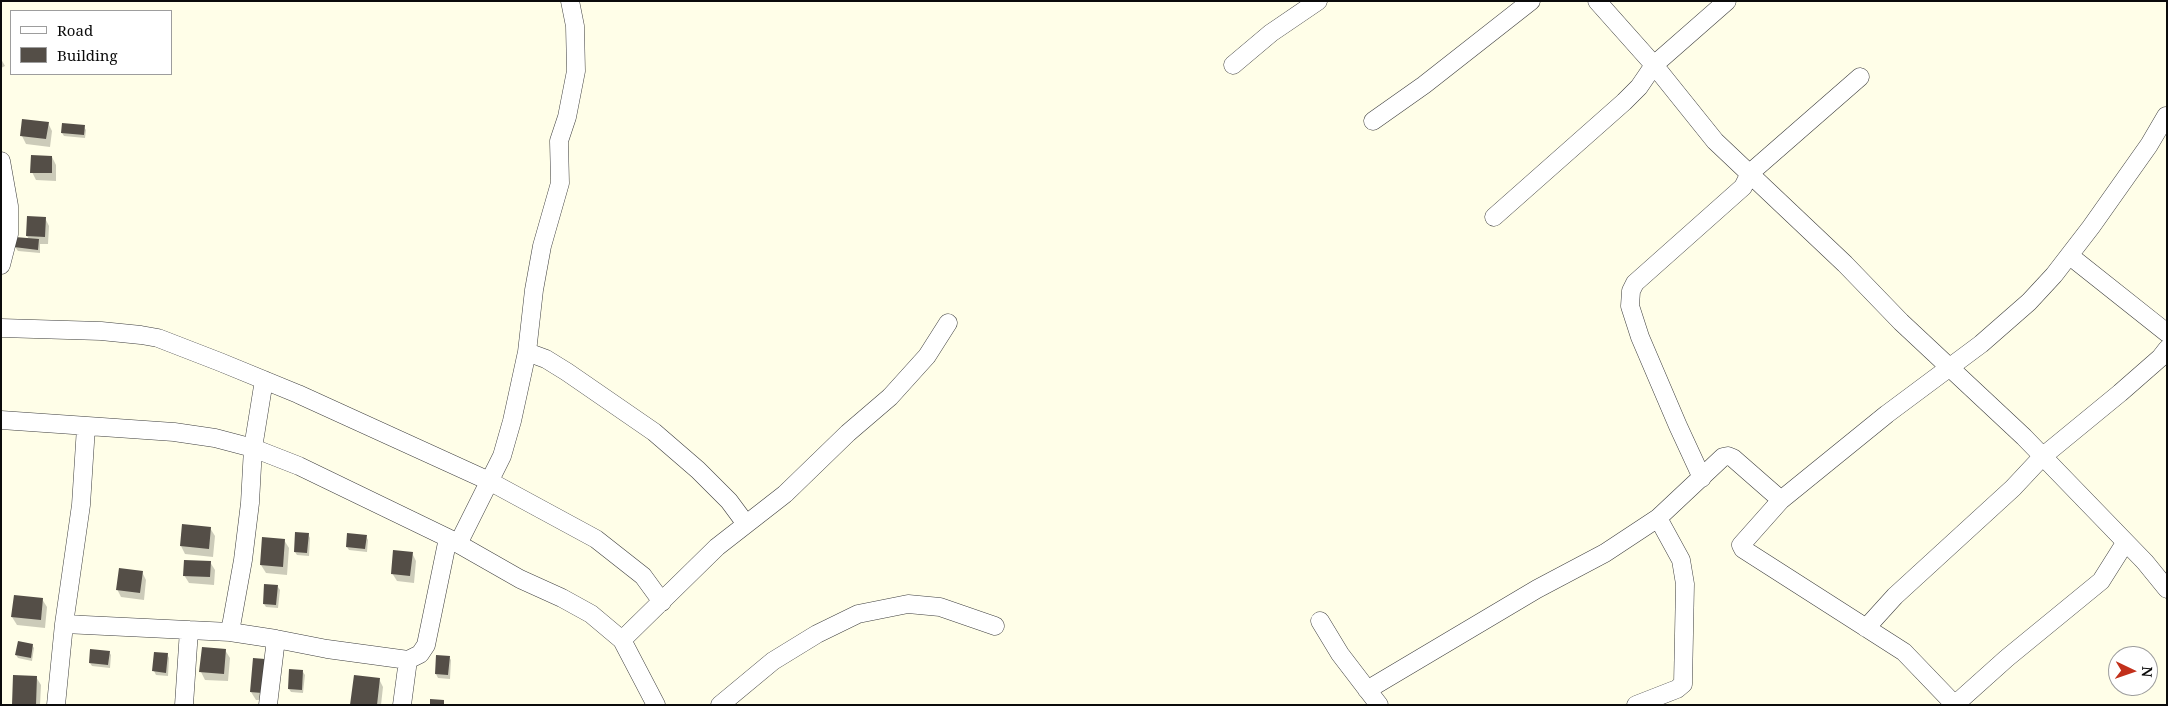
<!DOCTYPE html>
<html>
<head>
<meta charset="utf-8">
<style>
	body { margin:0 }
	#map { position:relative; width:2168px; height:706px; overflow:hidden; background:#fffee8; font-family:"Noto Serif",serif }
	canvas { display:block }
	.frame { position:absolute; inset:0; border:2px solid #0b0b0b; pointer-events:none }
	.legend { position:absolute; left:10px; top:10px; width:162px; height:65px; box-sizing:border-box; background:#fff; border:1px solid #9d9d9d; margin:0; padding:6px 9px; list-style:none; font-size:15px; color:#0b0b0b }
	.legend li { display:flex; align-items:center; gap:10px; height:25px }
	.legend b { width:25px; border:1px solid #9d9d9d }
	.north { position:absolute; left:2108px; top:646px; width:50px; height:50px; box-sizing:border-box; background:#fff; border:1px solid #9d9d9d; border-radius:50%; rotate:93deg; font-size:14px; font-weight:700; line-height:20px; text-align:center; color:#0b0b0b }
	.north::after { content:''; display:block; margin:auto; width:18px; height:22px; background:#c2301b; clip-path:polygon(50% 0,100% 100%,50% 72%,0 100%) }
</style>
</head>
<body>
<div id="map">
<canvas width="2168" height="706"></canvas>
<div class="frame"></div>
<ul class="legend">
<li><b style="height:6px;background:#fff"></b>Road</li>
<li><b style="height:14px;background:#544e47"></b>Building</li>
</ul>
<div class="north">N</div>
</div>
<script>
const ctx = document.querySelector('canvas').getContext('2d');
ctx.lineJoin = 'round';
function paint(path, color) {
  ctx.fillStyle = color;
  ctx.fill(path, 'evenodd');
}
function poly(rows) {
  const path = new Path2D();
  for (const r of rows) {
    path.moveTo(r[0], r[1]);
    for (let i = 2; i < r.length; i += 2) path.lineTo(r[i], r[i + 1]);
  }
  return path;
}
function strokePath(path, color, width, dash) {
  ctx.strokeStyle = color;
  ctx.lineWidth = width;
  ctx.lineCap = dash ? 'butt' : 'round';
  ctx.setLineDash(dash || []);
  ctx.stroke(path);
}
const shadow = poly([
	[1,59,5,66,1,68],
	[48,123,52,131,50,147,26,144,22,136],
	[84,127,86,130,85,138,64,136,62,133],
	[52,157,56,165,56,181,36,180,32,172],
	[45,218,49,226,48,244,40,244,40,253,18,251,15,247,29,239,27,236],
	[183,526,210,528,215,536,213,557,185,554,181,546],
	[308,534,310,538,309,556,297,555,295,552],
	[366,536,368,540,367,552,349,550,347,547],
	[284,540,289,548,287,575,266,573,261,565],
	[412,553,416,561,414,583,397,581,392,573],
	[210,562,215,570,214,585,189,583,184,575],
	[142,572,146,580,144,600,121,597,117,589],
	[278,587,280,590,278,608,266,607,264,604],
	[42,599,47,607,45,628,17,625,12,617],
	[32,645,34,648,32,661,18,658,16,655],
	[225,650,230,658,228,681,205,680,201,672],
	[109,652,111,655,110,668,92,666,90,663],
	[167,654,169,658,168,676,156,675,154,671],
	[437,656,449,657,451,660,450,679,438,678,436,674],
	[254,660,266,700,256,700,251,692],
	[303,672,305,675,303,693,291,692,289,689],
	[36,677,41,685,40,705,13,705],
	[379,679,383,687,381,705,351,705]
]);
const building = poly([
	[22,119,49,122,46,139,20,136],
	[62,123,85,125,84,135,61,133],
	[31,155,52,156,52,173,30,173],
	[27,216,46,217,45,237,26,236],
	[15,237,39,239,38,250,14,247],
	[182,524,211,527,209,549,180,546],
	[295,532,309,533,307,553,294,552],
	[347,533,367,535,365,549,346,547],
	[262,537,285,539,283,567,260,565],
	[393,550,413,552,410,576,391,574],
	[184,560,211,561,210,577,183,576],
	[119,568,143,571,140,593,116,590],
	[264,584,278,585,276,605,263,604],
	[14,595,43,598,41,620,11,617],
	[18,641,33,644,31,658,15,655],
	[202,647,226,649,224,674,199,672],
	[90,649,110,651,108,665,89,663],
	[154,652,168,653,166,673,152,671],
	[436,655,450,656,448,675,435,674],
	[253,658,265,659,262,693,250,692],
	[289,669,303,670,302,690,288,689],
	[13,675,37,676,36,705,12,705],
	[354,675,380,678,377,705,350,705],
	[430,699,444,700,444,705,430,705]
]);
const minor = poly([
	[1597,1,1654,65,1715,141,1845,264,1901,322,2024,437,2145,562,2167,589],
	[1233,65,1271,33,1318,1],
	[1373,121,1424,85,1531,1],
	[1,161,9,206,9,234,1,265],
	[1494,217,1624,102,1639,87,1654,65,1727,1],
	[2070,256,2167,333],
	[1,328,101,331,141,335,158,338,220,362,298,394,489,481,596,539,643,576,662,602],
	[527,352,546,359,567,372,654,432,698,470,729,501,746,524],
	[1,420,174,432,215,438,253,448,299,466,448,538,520,579,562,598,591,614,622,640,656,705],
	[1702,478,1678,426,1640,337,1630,306,1631,291,1635,283,1743,187,1750,173,1860,77],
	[2125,543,2101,581,2007,658,1959,701,1953,703,1904,652,1743,549,1741,545,1781,500,1887,414,1981,344,2029,302,2054,275,2091,227,2149,145,2166,116],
	[458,544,502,456,512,421,527,352,534,290,542,246,560,183,559,141,567,117,576,71,575,26,570,1],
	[1320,621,1340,654,1379,705],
	[64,624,230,632,276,639,327,649,408,660,420,654,426,645,448,538],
	[1866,628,1895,596,2013,488,2042,457,2120,393,2160,358,2167,349],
	[230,632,243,560,250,503,253,448,264,380],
	[622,640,717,547,785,494,848,433,890,397,927,356,948,323],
	[1367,690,1537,589,1605,553,1658,518,1723,457,1728,456,1733,458,1781,500],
	[56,705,64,624,81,505,86,427],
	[184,705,189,630],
	[268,705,276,639],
	[402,705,408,660],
	[720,705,773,661,817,634,858,614,908,604,940,607,995,626],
	[1636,705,1677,689,1683,684,1685,584,1681,560,1658,518]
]);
paint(shadow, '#0003');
paint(building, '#544e47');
strokePath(minor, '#3e3e3e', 19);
strokePath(minor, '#fff', 18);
</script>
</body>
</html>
